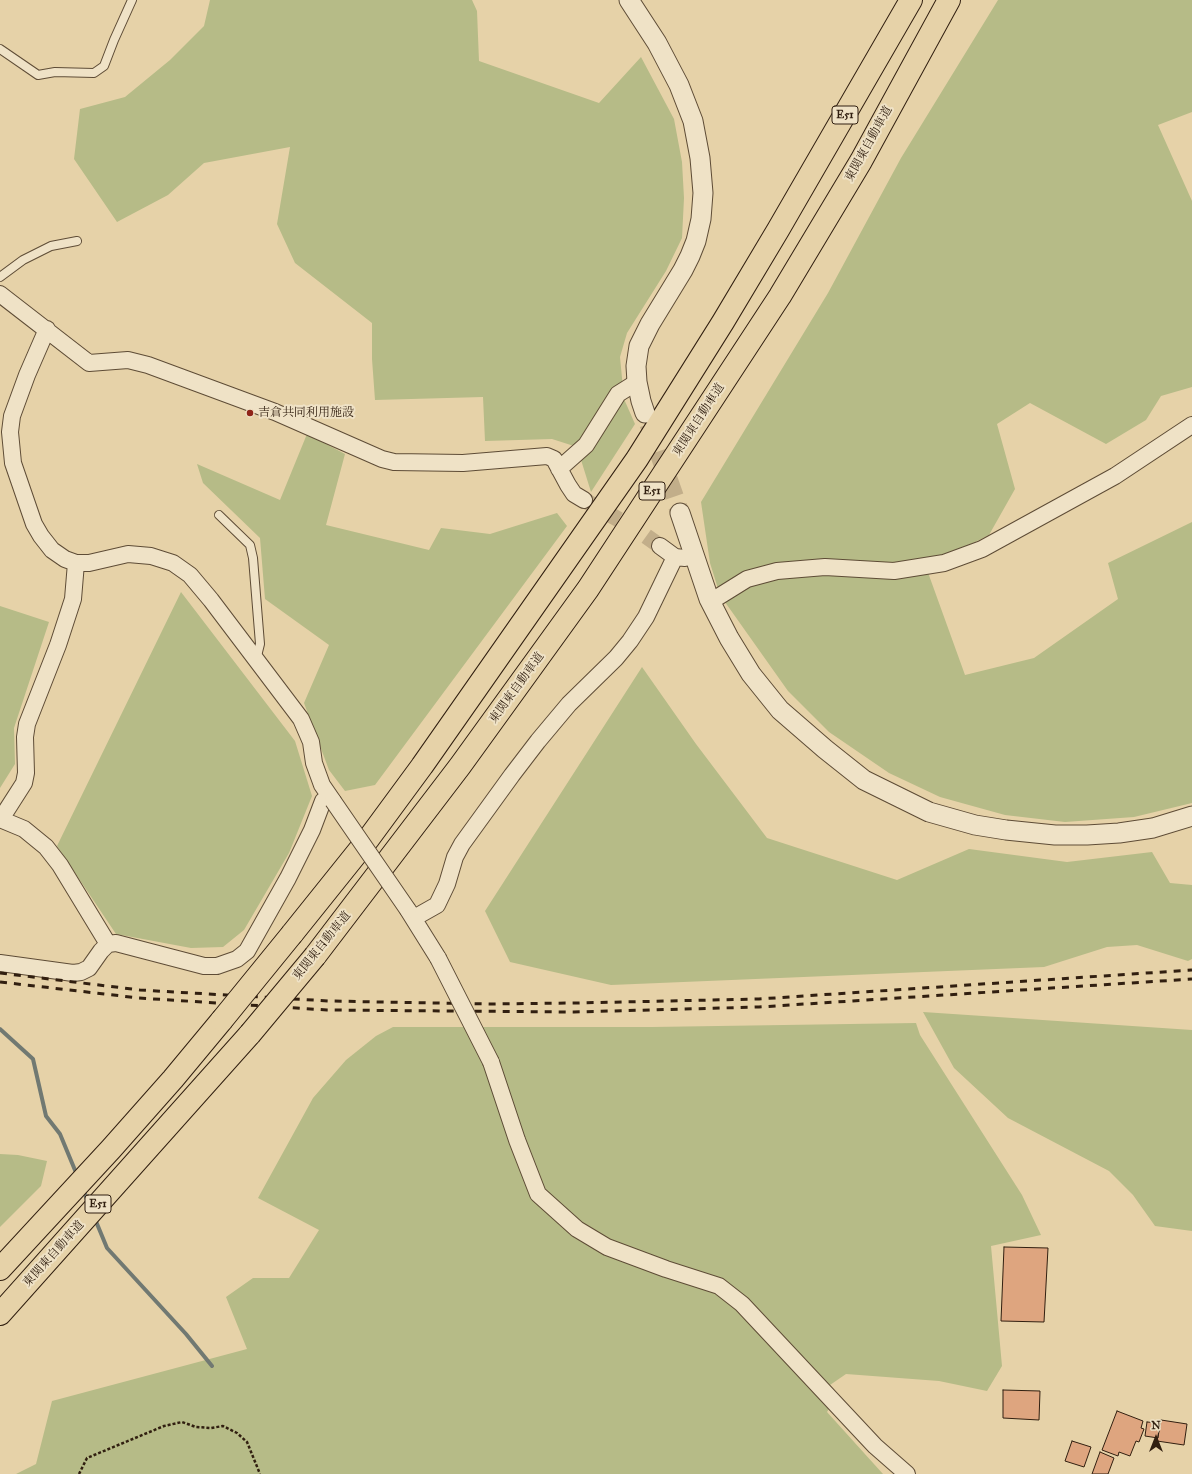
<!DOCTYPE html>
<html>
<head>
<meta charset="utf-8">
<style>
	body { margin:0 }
	#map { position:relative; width:1192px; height:1474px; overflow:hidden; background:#e6d2a8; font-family:"IM FELL Great Primer",serif }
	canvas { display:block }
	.north { position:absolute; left:1136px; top:1418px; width:40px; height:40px; -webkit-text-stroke:3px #efe2c6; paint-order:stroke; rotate:0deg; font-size:11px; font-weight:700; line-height:16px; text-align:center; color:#311f10 }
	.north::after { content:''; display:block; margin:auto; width:14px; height:18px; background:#311f10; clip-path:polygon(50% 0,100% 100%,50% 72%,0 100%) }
</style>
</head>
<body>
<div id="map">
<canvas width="1192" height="1474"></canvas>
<div class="north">N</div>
</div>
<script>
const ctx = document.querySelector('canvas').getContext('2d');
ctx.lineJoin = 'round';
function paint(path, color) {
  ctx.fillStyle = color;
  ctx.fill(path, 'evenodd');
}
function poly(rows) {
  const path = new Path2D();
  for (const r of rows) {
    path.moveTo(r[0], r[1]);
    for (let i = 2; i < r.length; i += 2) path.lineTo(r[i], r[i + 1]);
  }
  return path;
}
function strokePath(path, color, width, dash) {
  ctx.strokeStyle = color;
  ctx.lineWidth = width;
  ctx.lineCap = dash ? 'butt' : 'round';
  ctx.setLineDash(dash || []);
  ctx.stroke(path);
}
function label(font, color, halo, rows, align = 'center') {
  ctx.font = font + ' "IM FELL Great Primer","Noto Serif JP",serif';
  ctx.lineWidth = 4;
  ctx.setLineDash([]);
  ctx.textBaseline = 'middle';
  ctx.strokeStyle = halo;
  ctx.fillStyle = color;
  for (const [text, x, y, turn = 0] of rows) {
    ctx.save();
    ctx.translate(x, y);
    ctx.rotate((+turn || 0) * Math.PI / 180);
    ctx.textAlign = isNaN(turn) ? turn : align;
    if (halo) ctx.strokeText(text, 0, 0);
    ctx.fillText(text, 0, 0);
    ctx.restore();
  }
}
const green = poly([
	[210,0,472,0,477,11,479,61,599,103,641,57,674,119,682,162,684,198,682,238,666,271,627,333,620,357,624,399,635,424,591,492,577,447,552,439,485,441,483,397,375,400,372,359,372,323,295,263,277,224,290,147,204,163,168,195,117,222,74,159,80,109,125,97,170,60,204,26],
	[998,0,1192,0,1192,112,1158,125,1192,201,1192,387,1161,396,1146,420,1106,444,1030,403,997,424,1015,489,989,535,926,567,965,675,1034,658,1118,599,1108,563,1192,522,1192,803,1134,817,1065,822,1005,815,940,797,889,773,829,732,788,691,720,595,710,563,701,502,828,293,901,158],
	[307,434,345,454,326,525,429,550,441,528,490,534,557,513,567,526,375,785,345,791,329,770,304,703,329,645,265,599,260,538,203,483,197,464,280,500],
	[181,592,295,741,312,796,289,853,244,930,223,947,191,948,116,934,57,846],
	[0,606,49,622,14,728,15,764,0,788],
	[642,667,696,744,767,838,897,880,969,849,1067,862,1152,852,1170,883,1192,885,1192,959,1188,961,1137,945,1107,947,1044,967,611,985,510,962,485,911],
	[923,1012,1192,1030,1192,1231,1155,1226,1133,1195,1109,1171,1008,1118,954,1068],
	[916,1023,920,1035,1022,1195,1041,1235,991,1246,1002,1366,987,1391,939,1381,846,1374,830,1385,830,1407,827,1412,883,1474,16,1474,36,1464,52,1401,247,1349,226,1297,253,1278,289,1278,319,1230,258,1198,313,1098,346,1060,376,1036,393,1027,652,1027],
	[0,1154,18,1155,47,1161,41,1186,0,1227]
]);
const stream = poly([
	[0,1029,33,1059,46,1116,60,1134,77,1175],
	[83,1189,89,1205],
	[95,1219,107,1248,186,1334,212,1366]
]);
const building = poly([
	[1004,1247,1048,1248,1044,1322,1001,1321,1004,1247],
	[1003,1390,1040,1391,1039,1420,1003,1418,1003,1390],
	[1117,1411,1143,1421,1141,1428,1144,1429,1139,1442,1136,1441,1130,1456,1119,1452,1118,1456,1102,1450,1117,1411],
	[1161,1420,1187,1424,1184,1445,1157,1441,1161,1420],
	[1147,1422,1160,1423,1158,1438,1145,1436,1147,1422],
	[1072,1441,1091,1447,1084,1467,1065,1461,1072,1441],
	[1100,1452,1114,1458,1108,1474,1092,1474,1100,1452]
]);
const minorTunnel = poly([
	[584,500,639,531,660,546]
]);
const tertiaryTunnel = poly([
	[649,424,680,513]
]);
const path = poly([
	[79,1474,87,1458,164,1426,182,1422,196,1427,211,1428,223,1426,237,1433,247,1442,260,1474]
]);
const service = poly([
	[0,49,38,75,55,72,94,73,104,66,114,40,132,0],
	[0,277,23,260,51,246,77,241],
	[219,515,250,545,253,558,260,644,256,660]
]);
const minor = poly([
	[0,294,89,363,128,360,148,365,275,412,382,459,394,462,463,463,547,456,554,459,568,485,574,494,584,500],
	[47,329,27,375,12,416,10,432,13,463,34,524,41,536,52,550,65,559,76,563,89,563,128,554,151,556,173,563,190,575,211,600,301,719,311,742,314,763,322,785,333,801],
	[559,469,586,445,618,394,637,382],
	[660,546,675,557,685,558],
	[710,602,747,579,777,571,825,567,894,571,944,563,982,549,1115,476,1192,425],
	[0,819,24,829,46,847,60,865,108,944],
	[1,819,24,783,26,773,25,737,27,724,58,645,73,599,76,563],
	[408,910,438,958],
	[414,918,437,905,447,884,455,857,462,844,512,775,538,741,569,704,616,658,630,641,646,617,675,557],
	[0,963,73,973,81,972,89,968,101,951,108,944,116,943,204,966,217,966,237,959,247,951,288,878,312,830,323,801,329,796],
	[491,1062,517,1140,538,1194,577,1229,607,1247,666,1269,719,1286,742,1304,875,1446,907,1474]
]);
const tertiary = poly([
	[629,0,657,43,679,85,693,121,700,158,703,193,701,219,696,241,690,256,683,270,650,324,639,346,636,366,637,382,641,401,645,413],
	[680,513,709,599,729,638,751,674,780,710,825,749,864,780,929,812,975,825,1006,830,1055,835,1087,835,1119,833,1153,828,1192,816]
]);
const motorway = poly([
	[292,934,369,838,422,766,637,459,723,322,778,230,911,0],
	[315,956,460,766,588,589,780,296,861,161,949,0],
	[0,1269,111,1149,173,1079,222,1020],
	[0,1314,250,1034]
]);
const rail = poly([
	[0,973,140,990,329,1001,489,1004,575,1003,759,999,1192,970],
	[0,982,139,998,327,1010,574,1012,759,1007,1192,979]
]);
const minorBridge = poly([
	[333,801,408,910],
	[438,958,491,1062]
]);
const motorwayBridge = poly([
	[222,1020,292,934],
	[250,1034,315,956]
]);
const markers = [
	[250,413,4,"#8f2418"]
];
const shields = [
	[845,115,26],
	[652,491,26],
	[98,1204,26]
];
const shieldNames = [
	["E51",845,115],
	["E51",652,491],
	["E51",98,1204]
];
const streetNames = [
	["東関東自動車道",869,144,-61],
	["東関東自動車道",699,420,-57],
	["東関東自動車道",517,688,-54],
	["東関東自動車道",322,946,-51],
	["東関東自動車道",54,1254,-48]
];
const poiNames = [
	["吉倉共同利用施設",258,413]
];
paint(green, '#b6bb87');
strokePath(stream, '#717972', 4);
paint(building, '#dea57f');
strokePath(building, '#311f10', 1);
strokePath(minorTunnel, '#c2ae8a', 16, [16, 8]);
strokePath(tertiaryTunnel, '#c2ae8a', 19, [19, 10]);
strokePath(service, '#5e4c36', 10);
strokePath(minor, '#5e4c36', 18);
strokePath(tertiary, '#5e4c36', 21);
strokePath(motorway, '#311f10', 24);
strokePath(path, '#311f10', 2.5, [3, 2]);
strokePath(service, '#efe2c6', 8);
strokePath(minor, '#efe2c6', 16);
strokePath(tertiary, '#efe2c6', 19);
strokePath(motorway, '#e6d2a8', 22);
strokePath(rail, '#311f10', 3, [7, 7]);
strokePath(minorBridge, '#5e4c36', 18, []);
strokePath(motorwayBridge, '#311f10', 24, []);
strokePath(minorBridge, '#efe2c6', 16);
strokePath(motorwayBridge, '#e6d2a8', 22);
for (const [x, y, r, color] of markers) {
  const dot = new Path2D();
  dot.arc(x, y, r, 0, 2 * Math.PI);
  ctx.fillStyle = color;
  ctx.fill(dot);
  strokePath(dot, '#efe2c6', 1.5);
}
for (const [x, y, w] of shields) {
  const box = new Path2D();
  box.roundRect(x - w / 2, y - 9, w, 18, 3);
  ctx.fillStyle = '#efe2c6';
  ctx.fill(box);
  strokePath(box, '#311f10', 1);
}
label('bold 11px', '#311f10', null, shieldNames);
label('12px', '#311f10', '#efe2c6', streetNames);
label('12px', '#311f10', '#efe2c6', poiNames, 'left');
</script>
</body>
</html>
